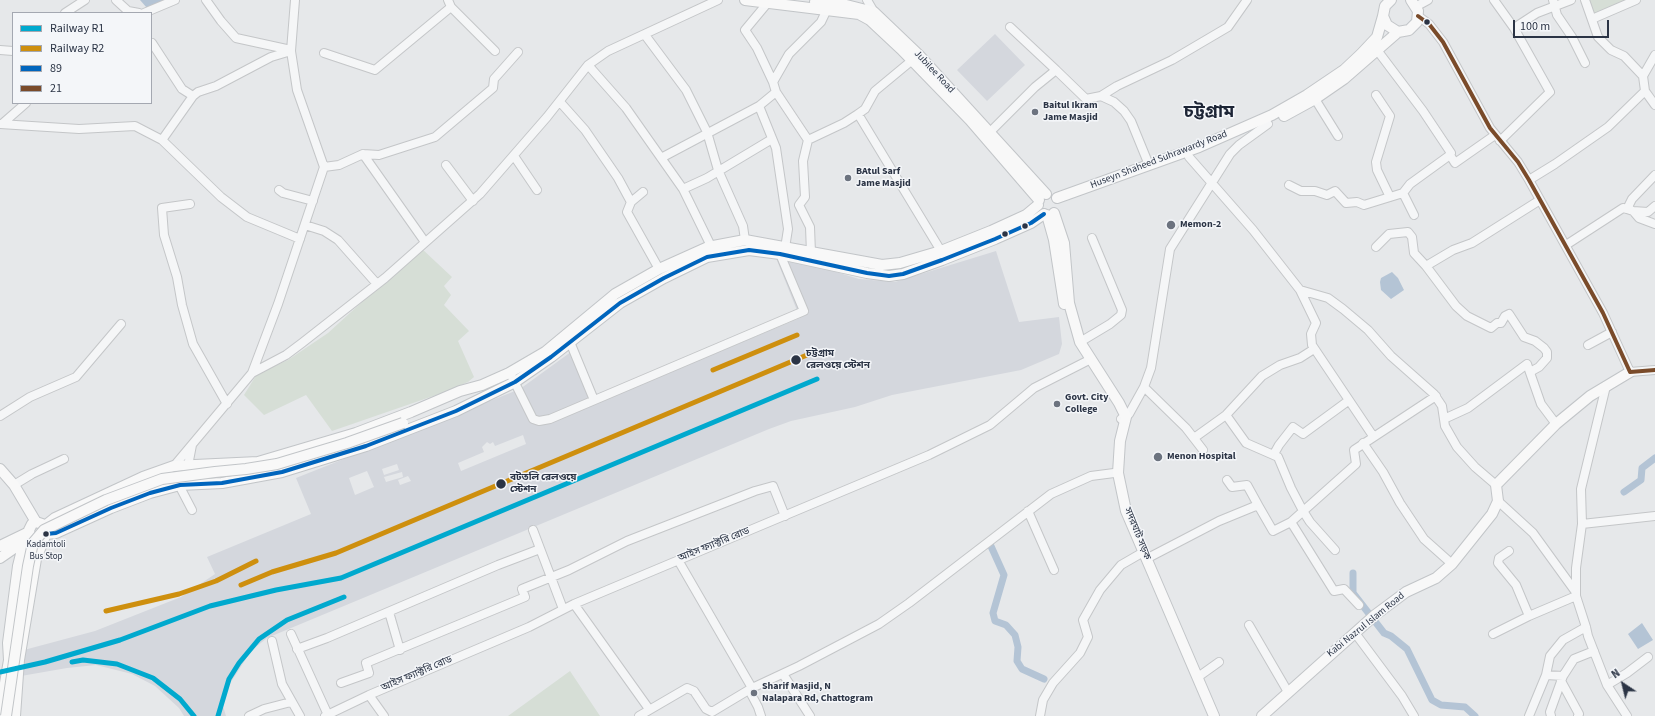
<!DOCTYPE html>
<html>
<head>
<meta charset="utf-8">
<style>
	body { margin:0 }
	#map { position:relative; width:1655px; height:716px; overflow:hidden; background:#e6e8ea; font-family:"Source Sans 3",sans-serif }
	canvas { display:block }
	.legend { position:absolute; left:12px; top:12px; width:140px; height:92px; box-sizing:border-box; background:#f4f6f9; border:1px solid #a4a8b1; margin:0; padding:5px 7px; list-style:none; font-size:12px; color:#2b3445 }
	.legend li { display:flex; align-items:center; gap:8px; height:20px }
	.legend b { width:20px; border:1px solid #a4a8b1 }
	.north { position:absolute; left:1603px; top:664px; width:40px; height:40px; -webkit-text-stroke:3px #f4f6f9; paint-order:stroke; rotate:325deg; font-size:11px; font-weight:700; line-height:16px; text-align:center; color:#2b3445 }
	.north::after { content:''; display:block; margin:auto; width:14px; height:18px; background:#2b3445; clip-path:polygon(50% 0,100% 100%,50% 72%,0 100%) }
	.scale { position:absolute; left:1513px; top:20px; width:96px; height:18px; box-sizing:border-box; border:2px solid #2b3445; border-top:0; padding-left:5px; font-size:12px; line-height:14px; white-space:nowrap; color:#2b3445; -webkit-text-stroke:3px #f4f6f9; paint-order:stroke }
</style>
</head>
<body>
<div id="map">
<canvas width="1655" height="716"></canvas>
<ul class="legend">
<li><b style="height:5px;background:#00a9ce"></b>Railway R1</li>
<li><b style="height:5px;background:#ce8f0e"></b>Railway R2</li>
<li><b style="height:5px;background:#0065bd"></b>89</li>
<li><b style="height:5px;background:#7a4b2a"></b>21</li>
</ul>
<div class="north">N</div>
<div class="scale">100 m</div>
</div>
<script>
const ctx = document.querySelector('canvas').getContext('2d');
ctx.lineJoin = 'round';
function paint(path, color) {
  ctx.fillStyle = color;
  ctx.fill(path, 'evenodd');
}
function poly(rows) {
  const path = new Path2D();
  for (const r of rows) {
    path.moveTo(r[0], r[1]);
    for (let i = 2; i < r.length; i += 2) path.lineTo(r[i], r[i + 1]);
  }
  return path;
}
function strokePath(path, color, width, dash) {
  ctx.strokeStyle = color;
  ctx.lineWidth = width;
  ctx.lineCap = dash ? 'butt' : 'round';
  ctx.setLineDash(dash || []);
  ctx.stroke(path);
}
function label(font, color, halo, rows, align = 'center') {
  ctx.font = font + ' "Source Sans 3","Noto Sans Bengali",sans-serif';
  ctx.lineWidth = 3;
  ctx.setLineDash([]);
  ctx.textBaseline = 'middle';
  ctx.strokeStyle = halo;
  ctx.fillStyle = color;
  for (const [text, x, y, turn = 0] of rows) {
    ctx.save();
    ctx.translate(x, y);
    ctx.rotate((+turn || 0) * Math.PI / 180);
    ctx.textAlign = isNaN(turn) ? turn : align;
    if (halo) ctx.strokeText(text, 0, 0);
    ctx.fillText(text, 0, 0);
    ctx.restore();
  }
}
const built = poly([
	[995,34,1025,65,987,101,957,70],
	[996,251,1019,322,1059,317,1062,344,1059,354,1021,370,892,395,855,407,791,421,769,429,267,638,251,651,229,685,223,706,226,716,184,716,179,708,155,686,132,674,96,665,67,668,21,676,24,650,95,631,181,597,215,574,207,557,311,514,296,478,520,389,575,349,598,402,800,318,776,258,817,266,859,279,895,282],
	[523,435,526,444,461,471,458,463,484,452,482,447,487,442,490,444,493,442,495,446],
	[397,464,399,470,384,475,382,469],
	[367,471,374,487,355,495,349,478],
	[402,472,403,477,386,482,384,477],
	[408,476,411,481,400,485,398,480]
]);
const green = poly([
	[1587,0,1629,0,1594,15],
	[421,248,452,277,444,286,451,295,444,305,469,331,458,341,474,377,468,382,442,393,332,431,306,395,264,415,244,395,257,374,288,360,328,333],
	[570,671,600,716,508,716]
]);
const water = poly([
	[140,0,163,0,163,2,147,8],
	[1392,272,1398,278,1404,290,1391,299,1381,290,1380,282,1381,278],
	[1642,623,1653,640,1638,649,1628,634]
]);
const canal = poly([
	[1624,492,1641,480,1642,468,1655,458],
	[990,544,1004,575,993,613,995,621,1006,625,1015,635,1018,647,1017,661,1022,669,1044,679],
	[1353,573,1353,593,1384,633,1391,636,1407,649,1432,700,1441,705,1465,707,1475,716]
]);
const minor = poly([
	[116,0,128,11,139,13],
	[206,0,221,21,236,38,291,50],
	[448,0,451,7,495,51],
	[770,0,745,30,757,48,773,82],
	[867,0,874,12],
	[1494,0,1514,28,1550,92,1500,141],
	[1553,0,1557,15,1572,37,1585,63],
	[1585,0,1598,37,1611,50,1624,56,1643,76],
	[1417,6,1428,0],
	[65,13,85,0],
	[144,13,175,0],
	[1418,16,1429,24,1443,42,1490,128,1518,162,1529,180,1603,313,1630,372,1655,370],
	[1592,19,1636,0],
	[1010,27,1056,70],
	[1514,28,1537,13,1571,0],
	[645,35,686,90,707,132,718,170,743,226,745,240],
	[152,43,182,89,193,96],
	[0,50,13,51],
	[1377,50,1423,111,1451,153,1450,155,1455,163,1495,135],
	[324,53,375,70,451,7],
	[1655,55,1643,76,1645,91,1655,105],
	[588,65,626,108,683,189,711,246],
	[776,92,808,140,803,161,805,197,799,205,810,227,811,253],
	[1376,95,1390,116,1376,162,1377,170,1390,197],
	[1101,96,1117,86,1172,60,1228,27,1247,0],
	[1315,99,1338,136],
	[560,102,585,130,618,178,631,202],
	[759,106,776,148,788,229,785,248],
	[858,114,941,251],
	[0,124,79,129,135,126,162,140,221,197,247,217,300,239],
	[2,124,26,103],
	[990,132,1035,87,1056,70,1086,99,1101,96,1114,102,1124,111,1131,121,1149,165],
	[162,140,193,96,198,92,216,86,271,57,291,51],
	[808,140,844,123,858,114,865,109,875,91,916,57],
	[363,154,425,242],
	[514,156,537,190],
	[1189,157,1253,230,1300,290,1328,298,1343,309,1368,330,1391,356,1434,394,1442,406,1445,426,1457,447,1475,467,1496,485],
	[661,158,759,106,776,92,773,82,789,54,821,22,829,5],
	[446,165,473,201],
	[324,167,339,165,363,154,379,155,435,137,493,88,494,79,518,52],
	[1529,180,1555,164,1608,127,1645,91],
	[1289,185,1301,191,1315,191,1327,195,1335,191,1346,203,1357,202,1364,205,1403,193,1410,184,1450,155],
	[683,189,707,178,772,139],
	[279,190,283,193,313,201],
	[643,192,631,202,627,212,659,269],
	[1403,193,1414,215],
	[190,204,162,208,164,235,177,277,182,305,193,344,227,404],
	[1627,209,1632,199,1655,175],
	[1627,209,1633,211,1648,212,1655,206],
	[1633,211,1639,218,1655,224],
	[305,225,324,231,338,240,377,284],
	[1566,245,1623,208,1627,209],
	[1376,247,1389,234,1408,232,1412,237,1414,253,1426,266],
	[1300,290,1316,323,1311,334,1312,345,1373,436],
	[570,342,594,400],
	[1080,342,1110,324,1121,315,1122,310,1092,238],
	[1588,345,1612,332],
	[1530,372,1539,367,1547,358,1547,352,1544,348,1535,341,1524,337,1509,314,1505,316,1501,323,1497,323,1491,328,1467,316,1456,306,1426,266,1453,250,1472,243,1540,200],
	[252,373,286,355,302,343,385,278,480,194,547,117,588,65,608,51,718,0],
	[512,377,533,419,539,421,550,419,804,311,780,254],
	[1606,386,1581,489,1582,524,1655,516],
	[1144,387,1186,428,1203,450],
	[1226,415,1246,443,1278,457,1291,488,1303,511,1310,522,1335,550],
	[0,416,30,397,76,377,121,324],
	[1121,419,1129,414,1144,387,1151,368,1170,249,1230,154,1239,145,1268,124],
	[1444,419,1468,408,1527,364,1541,404,1556,424],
	[1194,438,1226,415,1262,376,1280,365,1300,358,1314,349],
	[1363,443,1383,472,1400,503,1424,539,1452,564],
	[1274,454,1279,445,1293,427,1303,434,1348,401],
	[174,466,252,373,278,304,324,167,297,90,291,51,295,0],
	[187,471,192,445],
	[1227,480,1232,487,1247,485,1258,505],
	[181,481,180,487,192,510],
	[14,485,32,474,64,459],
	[1498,501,1533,533,1575,591],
	[1028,511,1054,570],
	[1582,524,1576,568,1576,596,1586,627,1588,636,1607,685,1627,716],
	[533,530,563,609],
	[1509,551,1499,558,1498,563,1516,585,1529,616],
	[1146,559,1219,521,1258,505,1273,531,1291,522],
	[678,560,752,688],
	[574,604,649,709],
	[1359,605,1344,589,1334,591,1291,522,1356,464,1354,450,1436,396],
	[389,612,400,650],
	[1249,625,1288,692],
	[1355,633,1402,696,1414,716],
	[291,634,328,715],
	[1493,634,1529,616,1576,596],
	[272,641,282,684,300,716],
	[297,649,327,638,498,565,540,549],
	[783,674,810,716],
	[1546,675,1563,676,1574,659,1594,651],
	[1198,677,1219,662],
	[1561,681,1579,714,1578,716],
	[341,683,369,673,366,663,525,597,522,589,569,570,627,541,755,491,773,486,785,516],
	[1607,685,1627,673,1648,657],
	[749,690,758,707,761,716],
	[369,695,384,716],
	[249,716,264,709,291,702],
	[325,716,369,695,529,627,574,604,929,455,990,425,1034,388,1091,359],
	[639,716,687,688,694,691,706,709,712,712,752,688,799,666,879,624,909,603,1051,494,1091,476,1114,473],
	[1040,716,1043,700,1053,683,1080,653,1088,637,1083,620,1100,590,1121,565,1140,554],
	[1529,716,1546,675,1550,656,1563,640,1586,627],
	[1551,716,1550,712,1563,676]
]);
const major = poly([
	[745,0,859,14,870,20,901,49,970,120,1039,200],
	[1391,0,1385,6,1383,16,1387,25,1398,32,1409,30,1417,22,1418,11,1411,0],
	[815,2,842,4,874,12,919,55,1046,194],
	[1284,116,1315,99,1344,79,1398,32],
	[1057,198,1199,147,1272,115,1307,95,1344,70,1361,54,1377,37,1383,16],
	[1054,213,1064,243,1069,303,1080,342,1119,403,1126,417,1120,441,1118,473,1126,511,1214,716],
	[1047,215,1054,240,1064,304],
	[0,469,14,485,36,522],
	[45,526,55,518,143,477,174,466,258,462,356,433,411,412,460,391,482,385,509,373,545,352,615,294,659,269,708,247,745,240,882,265,900,263,941,251,991,231,1026,215,1038,205],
	[46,534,56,533,111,508,150,493,180,485,222,483,282,472,366,446,456,411,515,382,551,357,620,303,664,278,707,257,749,250,780,254,867,273,889,276,903,274,942,260,995,239,1031,223,1044,214],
	[0,546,29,532],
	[0,558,26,540],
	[0,712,9,660,8,643,18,566,22,550,32,538],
	[15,716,19,660,36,559,47,531,42,524,36,522,32,524,29,530,30,536,36,540,43,539],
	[1262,716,1375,615,1406,592,1436,578,1452,564,1492,514,1498,501,1496,485,1556,424,1590,396,1630,372]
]);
const majorBridge = poly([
	[6,716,28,566,33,543,44,530,106,500,162,479,215,472,246,469,277,464,347,443,403,423]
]);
const bus1 = poly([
	[46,534,56,533,111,508,150,493,180,485,222,483,282,472,366,446,456,411,515,382,551,357,620,303,664,278,707,257,749,250,780,254,867,273,889,276,903,274,942,260,995,239,1031,223,1044,214]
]);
const bus2 = poly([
	[1418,16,1429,24,1443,42,1490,128,1518,162,1529,180,1603,313,1630,372,1655,370]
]);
const rail1 = poly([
	[72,662,83,660,117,664,153,678,180,699,194,716],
	[0,672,45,662,120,640,210,606,276,590,341,578,817,379],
	[218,716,229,679,239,663,259,639,287,620,344,597]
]);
const rail2 = poly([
	[713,370,797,335],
	[241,585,272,572,336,553,807,355],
	[106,611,179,594,216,581,256,561]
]);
const markers = [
	[1427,22,3.5,"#2b3445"],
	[1035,112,4,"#6c737f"],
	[848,178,4,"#6c737f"],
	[1171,225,5,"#6c737f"],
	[1025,226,3.5,"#2b3445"],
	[1005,234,3.5,"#2b3445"],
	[796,360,5.5,"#2b3445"],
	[1057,404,4,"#6c737f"],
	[1158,457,5,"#6c737f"],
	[501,484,5.5,"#2b3445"],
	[46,534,3.5,"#2b3445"],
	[754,693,4,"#6c737f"]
];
const busNames = [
	["Kadamtoli",46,545],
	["Bus Stop",46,557]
];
const streetNames = [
	["Jubilee Road",934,72,47],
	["Huseyn Shaheed Suhrawardy Road",1159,160,-21],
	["সদরঘাট সড়ক",1137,534,68],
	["আইস ফ্যাক্টরি রোড",714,545,-22],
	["Kabi Nazrul Islam Road",1366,625,-39],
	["আইস ফ্যাক্টরি রোড",417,674,-23]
];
const poiNames = [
	["Baitul Ikram",1043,106],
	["Jame Masjid",1043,118],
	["BAtul Sarf",856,172],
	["Jame Masjid",856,184],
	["Memon-2",1180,225],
	["Govt. City",1065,398],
	["College",1065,410],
	["Menon Hospital",1167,457],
	["Sharif Masjid, N",762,687],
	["Nalapara Rd, Chattogram",762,699]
];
const stopNames = [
	["চট্টগ্রাম",806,354],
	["রেলওয়ে স্টেশন",806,366],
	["বটতলি রেলওয়ে",510,478],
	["স্টেশন",510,490]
];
const townNames = [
	["চট্টগ্রাম",1209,113]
];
paint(built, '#d4d7dd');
paint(green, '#d6ded6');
paint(water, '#b4c4d5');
strokePath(canal, '#b4c4d5', 7);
strokePath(minor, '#c4c6c8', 10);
strokePath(major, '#c2c5c8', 12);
strokePath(minor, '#f5f6f7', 8);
strokePath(major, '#f8f8f8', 10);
strokePath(majorBridge, '#c2c5c8', 12, []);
strokePath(majorBridge, '#f8f8f8', 10);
strokePath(bus1, '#0065bd', 4);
strokePath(bus2, '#7a4b2a', 4);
strokePath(rail1, '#00a9ce', 5);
strokePath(rail2, '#ce8f0e', 5);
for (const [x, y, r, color] of markers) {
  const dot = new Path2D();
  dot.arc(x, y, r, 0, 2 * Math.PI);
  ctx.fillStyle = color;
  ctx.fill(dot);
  strokePath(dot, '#f4f6f9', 1.5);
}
label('9px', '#2b3445', '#f4f6f9', busNames);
label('10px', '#2b3445', '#f4f6f9', streetNames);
label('bold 10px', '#2b3445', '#f4f6f9', poiNames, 'left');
label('bold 10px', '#2b3445', '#f4f6f9', stopNames, 'left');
label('bold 18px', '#1d2536', '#f4f6f9', townNames);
</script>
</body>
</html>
